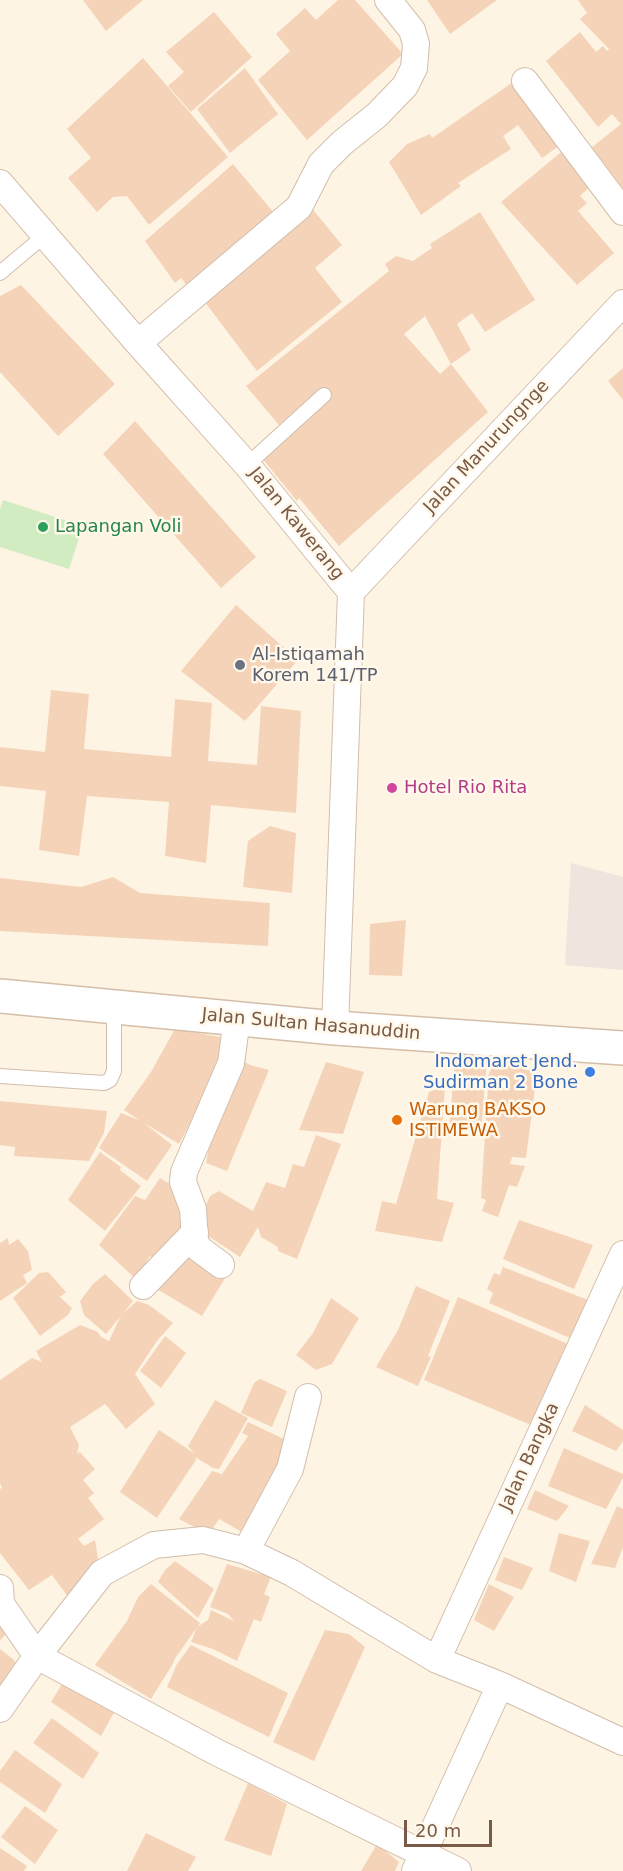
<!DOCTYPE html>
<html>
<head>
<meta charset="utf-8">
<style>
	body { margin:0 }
	#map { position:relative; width:623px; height:1871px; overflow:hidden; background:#fef4e3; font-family:"DejaVu Sans",sans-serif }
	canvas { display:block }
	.scale { position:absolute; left:404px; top:1820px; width:88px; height:27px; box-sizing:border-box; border:3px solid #785a47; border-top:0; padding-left:8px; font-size:18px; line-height:21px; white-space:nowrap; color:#785a47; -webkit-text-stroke:4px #fff8eb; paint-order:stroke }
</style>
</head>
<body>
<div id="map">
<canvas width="623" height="1871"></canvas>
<div class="scale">20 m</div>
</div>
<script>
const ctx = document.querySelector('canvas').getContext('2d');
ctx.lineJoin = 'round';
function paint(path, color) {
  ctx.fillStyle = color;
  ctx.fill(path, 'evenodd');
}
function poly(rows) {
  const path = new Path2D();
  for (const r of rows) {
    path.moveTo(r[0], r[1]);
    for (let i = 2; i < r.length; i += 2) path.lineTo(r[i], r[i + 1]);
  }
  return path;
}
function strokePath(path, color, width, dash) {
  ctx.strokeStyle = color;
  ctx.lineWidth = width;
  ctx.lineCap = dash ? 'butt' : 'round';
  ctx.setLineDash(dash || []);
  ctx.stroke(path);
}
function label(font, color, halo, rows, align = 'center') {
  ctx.font = font + ' "DejaVu Sans",sans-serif';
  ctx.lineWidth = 5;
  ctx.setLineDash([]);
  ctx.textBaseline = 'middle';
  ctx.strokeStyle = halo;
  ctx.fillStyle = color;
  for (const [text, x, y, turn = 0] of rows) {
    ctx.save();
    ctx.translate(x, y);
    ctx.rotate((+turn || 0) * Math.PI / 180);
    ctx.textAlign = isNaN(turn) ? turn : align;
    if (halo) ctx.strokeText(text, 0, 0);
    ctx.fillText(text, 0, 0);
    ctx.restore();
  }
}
const industrial = poly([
	[571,863,623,877,623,970,565,965]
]);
const green = poly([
	[3,500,83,526,69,569,0,547,0,509]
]);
const building = poly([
	[83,0,143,0,106,31],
	[338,0,355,0,403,54,307,140,258,80,290,51,276,34,305,8,316,20],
	[427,0,497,0,450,34],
	[578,0,623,0,623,189,591,148,621,124,612,114,598,127,546,61,580,32,596,52,603,46,607,51,609,49,580,19,587,13],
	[214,12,252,57,191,112,168,86,184,72,166,52],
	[143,58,228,157,149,225,127,196,113,197,97,212,68,178,91,158,67,129],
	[245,68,278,114,230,153,197,109],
	[516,80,563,143,542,158,518,125,503,136,511,149,458,183,461,186,421,215,389,162,407,144,430,134,432,138],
	[566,148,594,183,580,196,587,203,578,211,614,253,577,285,501,202],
	[233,164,274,213,191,291,181,278,175,283,145,241],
	[310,206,342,245,315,268,342,302,257,371,204,301],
	[480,212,535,300,485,332,472,313,457,324,471,350,451,364,488,412,339,546,299,498,297,501,261,457,331,397,323,388,279,425,246,386,389,271,385,264,396,256,413,261,432,248,430,244],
	[425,316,451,364,440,374,404,334],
	[21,285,115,384,58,436,0,372,0,296],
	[623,368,623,400,608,381],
	[135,421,256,557,221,588,103,454],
	[236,605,298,660,245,721,181,671],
	[51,690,89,694,84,749,171,757,175,699,212,703,208,761,257,765,261,706,301,711,296,813,211,805,206,863,165,856,169,802,87,796,79,856,39,850,46,791,0,786,0,747,45,752],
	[270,826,296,833,292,893,243,887,248,841],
	[113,877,140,893,270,903,268,946,0,931,0,878,81,887],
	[406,920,402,976,369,975,370,924],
	[175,1029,220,1037,223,1054,221,1064,179,1144,144,1123,172,1145,147,1181,99,1148,121,1113,139,1120,124,1110,151,1072],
	[238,1058,250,1065,269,1070,227,1171,206,1163,209,1147,201,1143],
	[455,1060,487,1060,481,1130,449,1130],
	[326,1062,364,1072,343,1134,299,1130],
	[495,1062,537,1072,526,1158,512,1157,510,1164,525,1166,517,1187,509,1185,498,1217,482,1211,486,1200,481,1198,488,1086,484,1084],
	[445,1086,437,1199,454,1203,442,1242,375,1231,382,1201,396,1204,429,1092],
	[0,1101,107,1111,104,1133,89,1161,14,1156,15,1147,0,1145],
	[316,1135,341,1144,297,1259,278,1251,278,1247,261,1237,258,1227,240,1257,196,1228,210,1196,219,1191,253,1211,266,1182,285,1188,293,1164,304,1167],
	[100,1152,121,1167,120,1170,141,1186,105,1231,68,1200],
	[160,1178,180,1190,186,1241,161,1264,150,1256,136,1279,99,1245,135,1196,145,1200],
	[519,1220,593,1245,574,1289,503,1259],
	[8,1238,9,1245,18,1239,28,1251,32,1270,23,1275,27,1283,0,1301,0,1243],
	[180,1250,227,1275,202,1316,157,1289],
	[503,1267,588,1300,572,1339,489,1303,493,1293,487,1289,494,1273,500,1275],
	[48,1272,66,1292,60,1297,72,1308,68,1315,40,1336,13,1298,39,1273],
	[105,1274,133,1301,106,1334,84,1315,80,1301,93,1284],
	[416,1286,450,1301,428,1356,431,1357,418,1386,376,1367,398,1330],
	[458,1297,575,1347,538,1428,424,1380],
	[331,1298,359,1318,332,1364,316,1370,296,1355,313,1333],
	[137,1301,149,1305,173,1323,157,1341,135,1374,155,1404,126,1429,105,1404,70,1427,79,1445,77,1454,80,1452,95,1469,83,1480,94,1493,88,1498,104,1519,78,1539,84,1546,95,1540,98,1559,69,1598,52,1575,29,1590,0,1553,0,1489,2,1488,0,1483,0,1380,32,1358,42,1362,36,1351,80,1325,98,1332,101,1337,109,1341,121,1315],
	[165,1336,186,1353,161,1388,140,1371],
	[260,1379,287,1391,272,1427,241,1413,254,1383],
	[215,1400,248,1418,219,1469,213,1468,195,1457,196,1460,157,1518,120,1492,159,1430,194,1453,188,1446],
	[585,1405,623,1430,623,1441,616,1451,572,1431],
	[248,1422,286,1440,285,1471,247,1535,219,1519,213,1528,200,1530,179,1519,212,1471,222,1474,248,1436,242,1433],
	[564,1448,623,1474,623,1478,606,1509,548,1486],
	[535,1490,569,1506,557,1521,527,1509],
	[617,1506,623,1509,623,1547,615,1568,591,1564],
	[559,1533,590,1541,576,1582,549,1571],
	[504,1557,533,1568,522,1590,495,1580],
	[175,1561,214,1589,198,1618,158,1582,165,1570],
	[227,1564,271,1577,264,1594,270,1597,261,1622,254,1619,237,1661,213,1649,191,1642,197,1627,208,1620,211,1610,234,1621,228,1614,210,1607],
	[151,1584,200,1623,174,1660,174,1662,151,1699,95,1665,127,1621,138,1597],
	[489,1584,514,1597,494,1631,474,1620],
	[0,1615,12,1626,0,1641],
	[325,1630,349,1634,365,1647,314,1761,273,1742],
	[191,1645,288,1693,269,1737,167,1687,177,1664],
	[0,1649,14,1660,20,1671,0,1699],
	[65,1679,117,1707,101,1736,51,1702],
	[52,1718,99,1753,83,1779,33,1743],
	[15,1750,62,1784,45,1813,0,1782,0,1771],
	[248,1783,287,1804,271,1856,224,1840],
	[25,1806,58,1830,35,1864,1,1837],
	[146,1833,196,1857,188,1871,127,1871],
	[377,1844,399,1862,395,1871,361,1871],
	[0,1848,27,1866,24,1871,0,1871]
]);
const service = poly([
	[0,273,44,236],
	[247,465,324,395],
	[0,1076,104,1083,110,1080,114,1071,114,1007]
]);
const minor = poly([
	[525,81,623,212],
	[0,183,138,343,247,465,351,592,335,1028],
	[138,343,299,207,321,164,342,143,377,115,405,86,414,68,416,44,412,30,388,0],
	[351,592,623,303],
	[221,1265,198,1248,195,1240,193,1209,183,1182,184,1172,231,1063,237,1019],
	[143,1286,195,1232],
	[246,1551,290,1469,308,1397],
	[0,1588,1,1604,37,1656,216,1752,458,1871],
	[437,1660,623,1254],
	[0,1709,37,1656,102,1573,154,1545,203,1540,246,1551,292,1573,437,1660,500,1685,623,1742],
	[415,1871,500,1685]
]);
const secondary = poly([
	[0,996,335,1028,623,1048]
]);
const markers = [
	[43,527,6,"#2e9e5b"],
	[240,665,6,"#6b7280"],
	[392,788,6,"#d1479c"],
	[590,1072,6,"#3f7fe0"],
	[397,1120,6,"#e8710a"]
];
const streetNames = [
	["Jalan Manurungnge",487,447,-47],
	["Jalan Kawerang",296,524,51],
	["Jalan Sultan Hasanuddin",311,1025,5],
	["Jalan Bangka",530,1457,-65]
];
const leisureNames = [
	["Lapangan Voli",55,527]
];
const worshipNames = [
	["Al-Istiqamah",252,655],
	["Korem 141/TP",252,676]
];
const hotelNames = [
	["Hotel Rio Rita",404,788]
];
const shopNames = [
	["Indomaret Jend.",578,1062],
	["Sudirman 2 Bone",578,1083]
];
const foodNames = [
	["Warung BAKSO",409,1110],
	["ISTIMEWA",409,1131]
];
paint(industrial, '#ede5de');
paint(green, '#d1ecc0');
paint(building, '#f5d3b9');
strokePath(service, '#d2beab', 16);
strokePath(minor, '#d2beab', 28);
strokePath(secondary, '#d5bea8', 36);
strokePath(service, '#fff', 14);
strokePath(minor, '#fff', 26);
strokePath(secondary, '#fff', 33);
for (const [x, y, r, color] of markers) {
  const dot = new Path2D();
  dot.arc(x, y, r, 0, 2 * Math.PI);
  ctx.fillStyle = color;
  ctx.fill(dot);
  strokePath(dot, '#fff8eb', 2);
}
label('18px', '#785a47', '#fff8eb', streetNames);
label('18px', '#27864d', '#fff8eb', leisureNames, 'left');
label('18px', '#5b616d', '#fff8eb', worshipNames, 'left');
label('18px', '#b23c85', '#fff8eb', hotelNames, 'left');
label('18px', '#366cbe', '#fff8eb', shopNames, 'right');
label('18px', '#c56008', '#fff8eb', foodNames, 'left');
</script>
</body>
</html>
